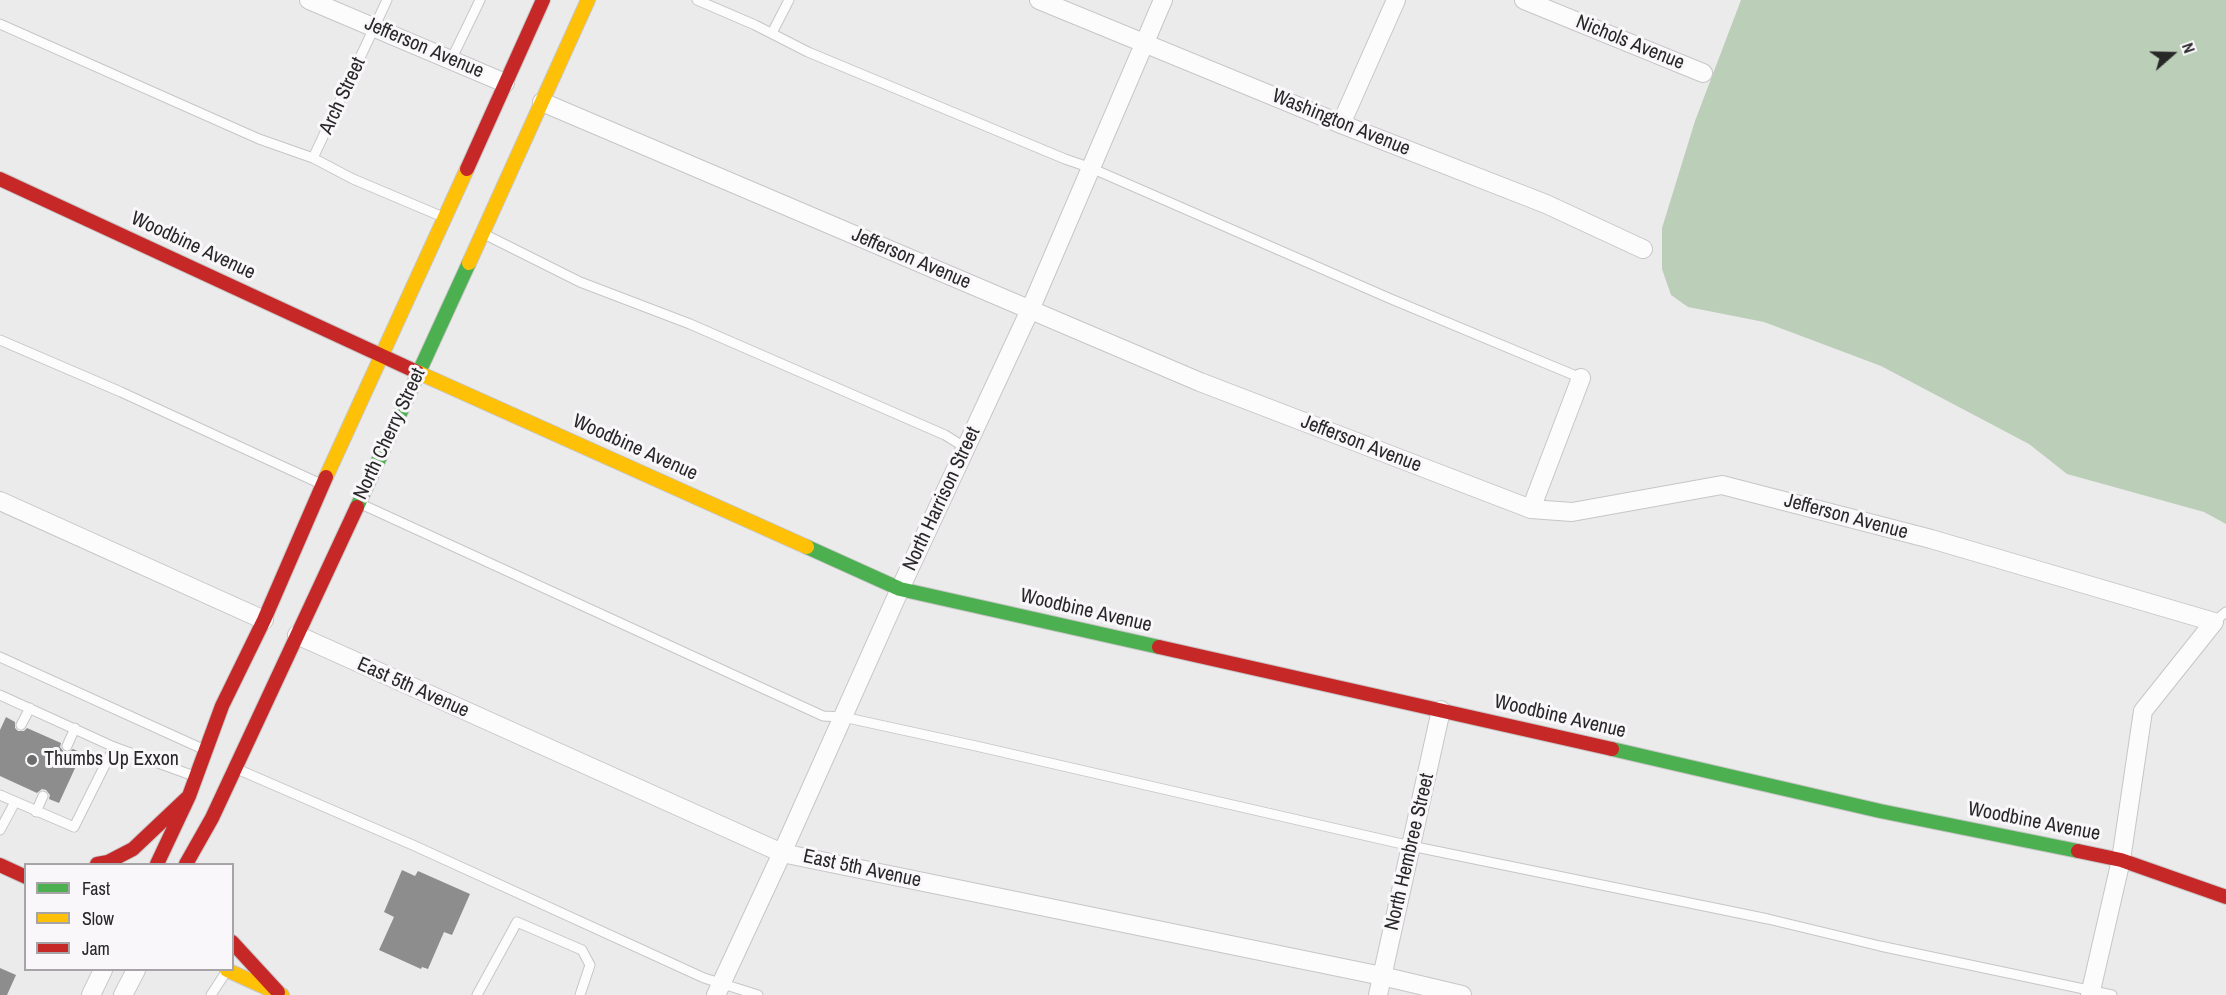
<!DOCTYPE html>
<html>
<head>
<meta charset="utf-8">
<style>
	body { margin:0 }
	#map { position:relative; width:2226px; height:995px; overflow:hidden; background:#ecebec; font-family:"Archivo Narrow",sans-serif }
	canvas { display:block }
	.legend { position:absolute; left:24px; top:863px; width:210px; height:108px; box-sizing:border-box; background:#f9f7fa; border:2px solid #a6a4a6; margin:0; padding:8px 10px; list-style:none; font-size:18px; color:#292829 }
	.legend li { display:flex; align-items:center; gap:12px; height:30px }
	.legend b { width:30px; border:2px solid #a6a4a6 }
	.north { position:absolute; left:2142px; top:24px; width:60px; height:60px; -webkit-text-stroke:4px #f9f7fa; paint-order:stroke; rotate:70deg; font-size:16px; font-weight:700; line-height:24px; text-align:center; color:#292829 }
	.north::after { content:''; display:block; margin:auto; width:21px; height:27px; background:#292829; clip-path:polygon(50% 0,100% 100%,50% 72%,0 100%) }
</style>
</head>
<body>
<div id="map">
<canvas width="2226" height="995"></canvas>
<ul class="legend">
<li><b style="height:8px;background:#4caf50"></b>Fast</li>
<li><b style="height:8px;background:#ffc107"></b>Slow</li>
<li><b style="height:8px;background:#c62828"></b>Jam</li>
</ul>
<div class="north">N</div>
</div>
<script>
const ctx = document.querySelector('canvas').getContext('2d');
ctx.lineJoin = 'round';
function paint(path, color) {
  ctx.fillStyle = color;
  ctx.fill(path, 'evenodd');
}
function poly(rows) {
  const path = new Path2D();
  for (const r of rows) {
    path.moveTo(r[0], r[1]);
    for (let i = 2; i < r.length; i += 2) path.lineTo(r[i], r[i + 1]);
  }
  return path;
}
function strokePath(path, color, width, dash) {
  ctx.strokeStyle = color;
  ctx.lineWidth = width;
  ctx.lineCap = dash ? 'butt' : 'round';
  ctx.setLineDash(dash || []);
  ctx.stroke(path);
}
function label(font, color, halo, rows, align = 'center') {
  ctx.font = font + ' "Archivo Narrow",sans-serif';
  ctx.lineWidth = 6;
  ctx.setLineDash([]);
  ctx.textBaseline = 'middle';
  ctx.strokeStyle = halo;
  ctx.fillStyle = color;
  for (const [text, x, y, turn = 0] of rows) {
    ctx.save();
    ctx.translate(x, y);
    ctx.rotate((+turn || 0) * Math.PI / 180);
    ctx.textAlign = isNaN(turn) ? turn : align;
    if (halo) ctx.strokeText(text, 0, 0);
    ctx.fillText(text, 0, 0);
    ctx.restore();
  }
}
const forest = poly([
	[1741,0,2226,0,2226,524,2204,512,2067,474,2029,444,1881,366,1764,322,1688,307,1671,295,1662,269,1662,228,1695,121]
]);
const building = poly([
	[6,717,15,722,15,728,18,731,24,731,27,728,61,743,60,747,64,752,68,753,73,749,82,753,59,803,49,799,50,795,46,790,42,789,37,793,0,776,0,730],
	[402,870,415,876,418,871,470,894,452,935,444,932,428,969,422,967,421,969,379,950,394,917,384,912],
	[0,968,16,975,7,995,0,995]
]);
const lane = poly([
	[697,0,755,25,808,52,1065,159,1091,168,1391,299,1581,378],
	[0,24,259,139,313,158,353,179,443,217],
	[772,33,789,0],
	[451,60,480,0],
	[313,158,387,0],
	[484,234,580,282,690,324,945,435,966,448],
	[0,340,121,392,321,484],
	[361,504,823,716,843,717,976,746,1411,846,1768,919,1880,946,2112,995],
	[2214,622,2226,612],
	[0,657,205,750],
	[0,695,114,747,194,776],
	[21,725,30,708],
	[67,746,75,728],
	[237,769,415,846,704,978,758,995],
	[0,795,74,827,114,747],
	[36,812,43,796],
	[0,830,15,802],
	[211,995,226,972],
	[477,995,517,922,582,950,590,965,580,995]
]);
const street = poly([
	[309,0,505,83],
	[1039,0,1341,124,1546,204,1643,249],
	[1524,0,1703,73],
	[542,102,1200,382,1531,509,1572,512,1722,485,1931,539,2214,622,2143,711,2121,860,2090,995],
	[1341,124,1396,0],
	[0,501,264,620],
	[1531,509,1581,378],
	[297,635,782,853,1382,976,1462,995],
	[91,995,103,970],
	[123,995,136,970],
	[716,995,782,853,900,589,1030,310,1163,0],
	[1378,995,1441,710]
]);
const fast = poly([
	[357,507,469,263],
	[807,547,900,589,1159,647],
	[1612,749,1880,811,2078,851]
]);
const slow = poly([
	[469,263,588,0],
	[417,372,807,547],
	[326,477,467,169],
	[227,970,282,995]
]);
const jam = poly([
	[467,169,543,0],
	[0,179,417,372],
	[1159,647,1612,749],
	[2078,851,2121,860,2226,897],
	[97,864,108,862,133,849,189,796],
	[157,864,189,796,222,706,264,620,326,477],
	[186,864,212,818,357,507],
	[0,865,26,877],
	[232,942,278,992]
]);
const markers = [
	[32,760,6,"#6d6c6d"]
];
const streetNames = [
	["Nichols Avenue",1630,43,22],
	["Jefferson Avenue",424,48,23],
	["Arch Street",343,96,-65],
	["Washington Avenue",1341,123,22],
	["Woodbine Avenue",193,246,25],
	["Jefferson Avenue",911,259,23],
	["North Cherry Street",390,434,-65],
	["Jefferson Avenue",1361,444,21],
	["Woodbine Avenue",635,448,24],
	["North Harrison Street",942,499,-65],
	["Jefferson Avenue",1846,517,15],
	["Woodbine Avenue",1086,611,13],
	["East 5th Avenue",413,688,24],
	["Woodbine Avenue",1560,717,13],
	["Woodbine Avenue",2034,822,11],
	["North Hembree Street",1410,852,-77],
	["East 5th Avenue",862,869,12]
];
const poiNames = [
	["Thumbs Up Exxon",44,760]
];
paint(forest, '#bbceb8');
paint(building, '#8e8d8e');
strokePath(lane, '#c7c6c7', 11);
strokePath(street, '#c7c6c7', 20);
strokePath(fast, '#c7c6c7', 16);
strokePath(slow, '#c7c6c7', 16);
strokePath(jam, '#c7c6c7', 16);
strokePath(lane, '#fcfcfc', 9);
strokePath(street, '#fcfcfc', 18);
strokePath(fast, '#4caf50', 14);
strokePath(slow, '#ffc107', 14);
strokePath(jam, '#c62828', 14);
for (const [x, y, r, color] of markers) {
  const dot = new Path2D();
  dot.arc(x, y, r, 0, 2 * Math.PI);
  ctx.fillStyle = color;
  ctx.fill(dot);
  strokePath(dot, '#f9f7fa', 2);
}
label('20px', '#292829', '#f9f7fa', streetNames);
label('20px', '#292829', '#f9f7fa', poiNames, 'left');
</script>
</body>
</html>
